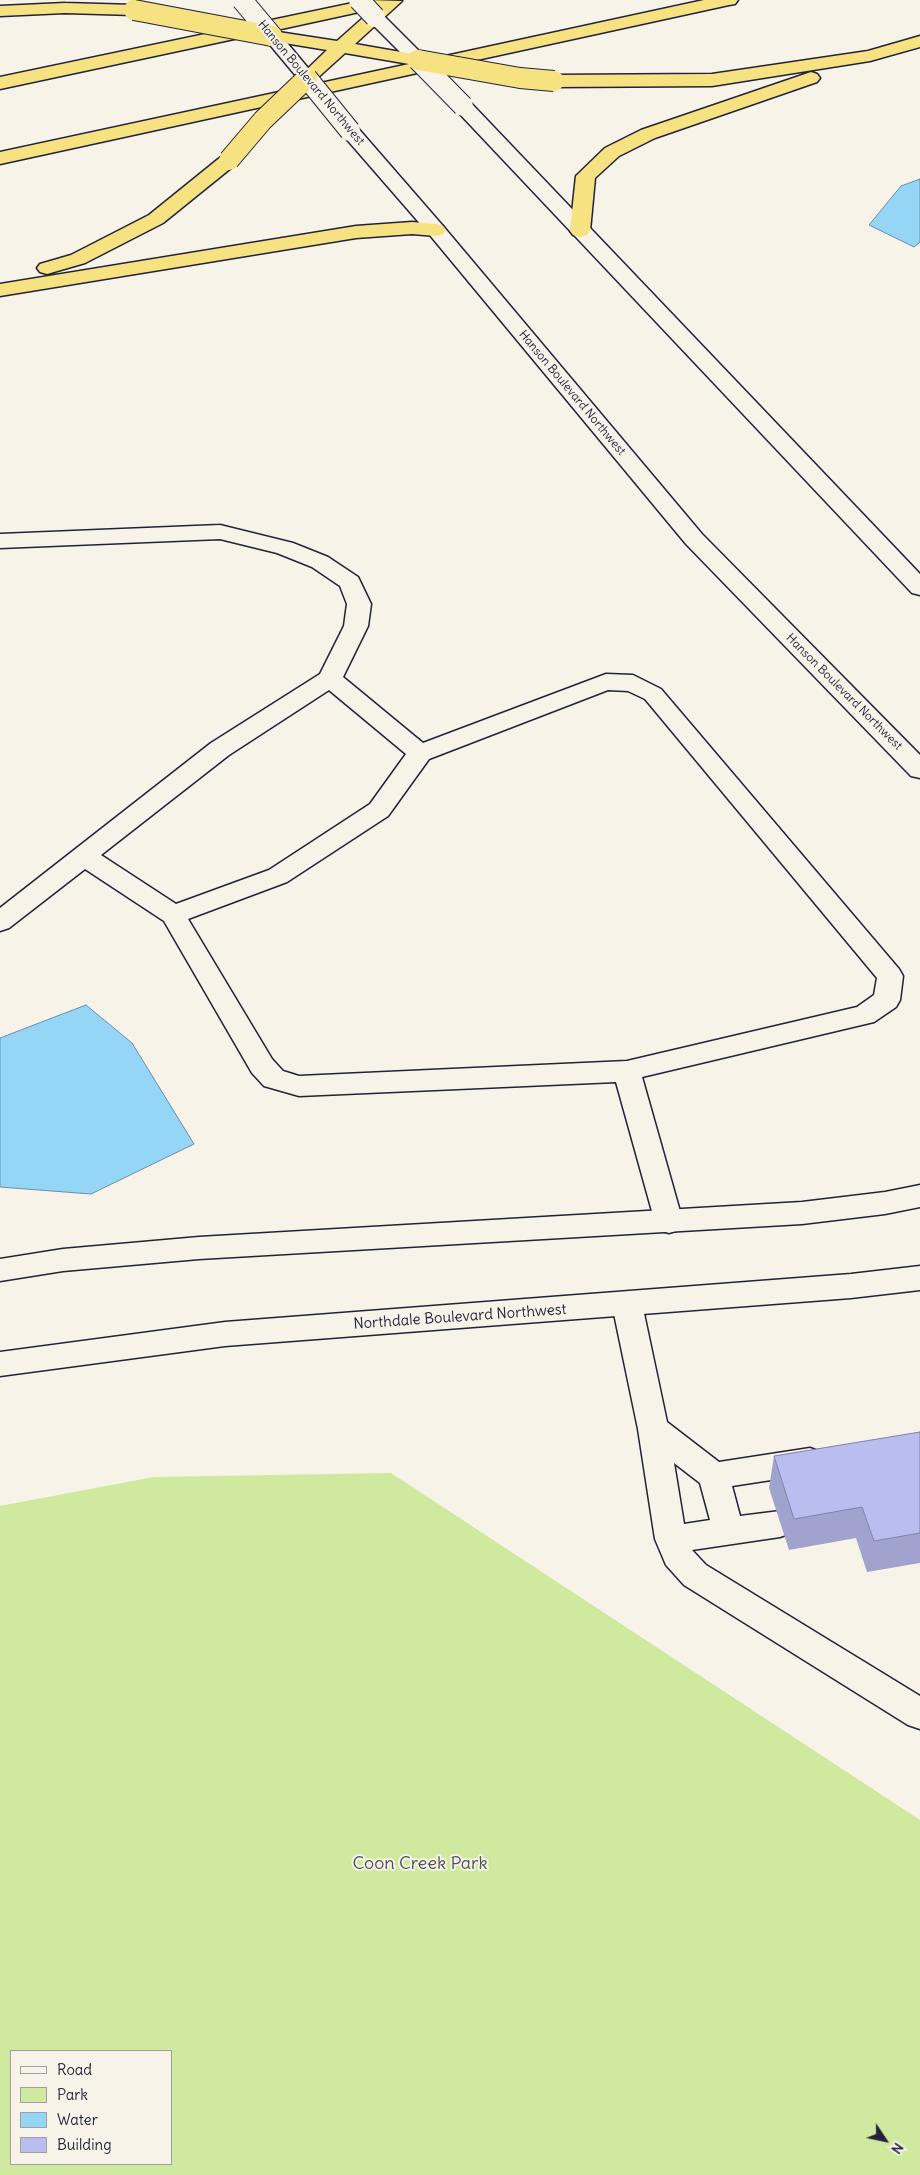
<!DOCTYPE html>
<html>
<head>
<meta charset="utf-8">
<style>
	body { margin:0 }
	#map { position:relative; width:920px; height:2175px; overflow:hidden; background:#f7f3e8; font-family:Delius,sans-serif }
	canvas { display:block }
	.legend { position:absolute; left:10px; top:2050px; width:162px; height:115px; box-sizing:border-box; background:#f7f3e8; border:1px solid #a29fa3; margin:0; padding:6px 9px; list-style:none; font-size:15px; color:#22223b }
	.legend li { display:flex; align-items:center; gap:10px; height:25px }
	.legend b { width:25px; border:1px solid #a29fa3 }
	.north { position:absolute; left:860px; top:2115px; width:50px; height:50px; -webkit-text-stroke:4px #f7f3e8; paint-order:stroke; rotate:124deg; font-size:14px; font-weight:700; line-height:20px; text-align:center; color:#22223b }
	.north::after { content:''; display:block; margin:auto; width:18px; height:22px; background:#22223b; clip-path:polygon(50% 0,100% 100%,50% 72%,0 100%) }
</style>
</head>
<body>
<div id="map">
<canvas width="920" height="2175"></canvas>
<ul class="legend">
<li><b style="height:6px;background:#f7f3e8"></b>Road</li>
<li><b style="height:14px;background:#cfe99f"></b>Park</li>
<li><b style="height:14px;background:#95d6f7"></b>Water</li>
<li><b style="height:14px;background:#babdef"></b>Building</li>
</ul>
<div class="north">N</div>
</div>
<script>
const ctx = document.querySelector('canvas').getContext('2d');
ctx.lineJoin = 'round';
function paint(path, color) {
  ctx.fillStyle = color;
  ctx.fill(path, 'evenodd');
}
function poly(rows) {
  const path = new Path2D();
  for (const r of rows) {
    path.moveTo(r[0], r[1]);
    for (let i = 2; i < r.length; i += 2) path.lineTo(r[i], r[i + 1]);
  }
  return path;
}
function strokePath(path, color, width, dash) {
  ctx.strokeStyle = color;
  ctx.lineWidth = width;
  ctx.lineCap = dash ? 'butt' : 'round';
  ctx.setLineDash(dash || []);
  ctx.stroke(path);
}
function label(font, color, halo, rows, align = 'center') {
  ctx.font = font + ' Delius,sans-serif';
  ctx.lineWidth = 4;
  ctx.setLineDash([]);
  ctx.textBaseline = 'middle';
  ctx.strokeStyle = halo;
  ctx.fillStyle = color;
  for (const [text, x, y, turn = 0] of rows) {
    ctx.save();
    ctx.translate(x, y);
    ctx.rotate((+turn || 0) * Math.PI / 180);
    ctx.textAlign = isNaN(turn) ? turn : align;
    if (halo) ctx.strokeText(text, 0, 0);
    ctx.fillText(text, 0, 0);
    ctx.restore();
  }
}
const green = poly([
	[391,1473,920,1820,920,2175,0,2175,0,1506,154,1477],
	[11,2051,171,2051,171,2164,11,2164]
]);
const water = poly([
	[920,179,920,242,914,247,869,225,901,186,920,179],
	[86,1005,132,1043,194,1144,91,1194,0,1187,0,1038,86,1005]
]);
const service = poly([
	[220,525,293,543,328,557,358,577,371,604,368,626,343,677,423,743,606,674,633,675,661,689,899,969,903,976,900,1000,896,1007,874,1022,642,1077,683,1222,679,1230,669,1233,659,1230,655,1222,616,1082,299,1096,264,1086,252,1073,164,921,85,869,9,928,0,931,0,908,211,743,320,674,344,626,347,604,340,586,312,567,277,553,220,539,0,548,0,534,220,525],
	[329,690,406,754,370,804,269,870,176,904,101,855,229,755,329,690],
	[608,690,628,691,645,699,877,978,874,995,857,1007,627,1061,299,1076,283,1071,272,1059,188,919,287,882,388,816,429,759,608,690],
	[627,1292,637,1296,642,1304,667,1422,719,1462,810,1448,821,1452,825,1461,821,1470,810,1474,732,1486,740,1516,780,1511,791,1515,796,1524,791,1533,780,1537,692,1550,706,1565,920,1696,920,1729,908,1725,684,1585,666,1565,655,1539,638,1429,612,1304,617,1296,627,1292],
	[674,1463,700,1483,710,1520,684,1524,674,1463]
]);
const secondary = poly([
	[375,12,381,13,424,56,427,60,424,64,412,64,369,21,366,17,369,13,375,12],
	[272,31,278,32,313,74,316,78,313,82,301,82,266,40,263,36,266,32,272,31],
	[463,100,470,102,920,574,920,595,912,593,456,110,454,106,456,102,463,100],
	[350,125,357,127,443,226,702,534,920,755,920,778,911,776,686,544,429,234,343,135,341,131,343,127,350,125],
	[920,1185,920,1207,885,1214,802,1224,199,1259,63,1271,0,1281,0,1259,63,1249,199,1237,802,1202,885,1192,920,1185],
	[920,1266,920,1290,851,1298,225,1346,0,1376,0,1352,225,1322,851,1274,920,1266]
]);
const motorway = poly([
	[367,0,402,1,355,44,418,55,424,56,427,60,704,0,738,0,735,4,729,5,0,164,0,152,409,64,345,53,313,82,307,84,301,82,298,78,327,50,266,40,263,36,267,32,0,89,0,77,367,0],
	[373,9,337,41,272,31,373,9],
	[65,3,134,5,140,6,143,10,140,14,134,15,65,13,0,16,0,6,65,3],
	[920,36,920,47,870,61,712,86,554,87,547,85,545,81,547,77,554,75,712,74,868,51,920,36],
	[811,72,817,74,820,78,817,82,655,138,619,156,595,178,590,231,587,235,580,237,573,235,570,231,576,176,605,148,641,130,811,72],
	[229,154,236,156,239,160,236,164,163,223,85,263,47,274,40,272,37,268,40,264,71,255,149,215,222,156,229,154],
	[412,222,436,224,443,226,446,230,443,234,436,236,412,234,356,238,0,296,0,284,356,226,412,222]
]);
const secondaryBridge = poly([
	[242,0,272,36],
	[359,0,375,17],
	[418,60,463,106],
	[307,78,350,131]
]);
const motorwayBridge = poly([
	[134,10,272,36],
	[418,60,520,78,554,81],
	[229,160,263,120,307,78]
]);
const wall = poly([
	[920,1432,920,1563,867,1572,856,1538,789,1550,769,1488,774,1456]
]);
const building = poly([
	[920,1432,920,1533,874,1541,862,1507,794,1519,774,1456,920,1432]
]);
const farStreetnames = [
	["Hanson Boulevard Northwest",311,83,50],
	["Hanson Boulevard Northwest",572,393,50],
	["Hanson Boulevard Northwest",844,692,45]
];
const streetNames = [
	["Northdale Boulevard Northwest",460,1317,-4]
];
const nearParknames = [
	["Coon Creek Park",420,1864]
];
paint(green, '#cfe99f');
paint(water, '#95d6f7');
strokePath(water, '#678eac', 1);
strokePath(service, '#22223b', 3);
strokePath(secondary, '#22223b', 3);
strokePath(motorway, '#22223b', 3);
paint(service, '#f7f3e8');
paint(secondary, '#f7f3e8');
paint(motorway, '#f7e281');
strokePath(secondaryBridge, '#22223b', 22, []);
strokePath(motorwayBridge, '#22223b', 22, []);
strokePath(secondaryBridge, '#f7f3e8', 20);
strokePath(motorwayBridge, '#f7e281', 20);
paint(wall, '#a0a3ce');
paint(building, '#babdef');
strokePath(building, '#8284a7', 1);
label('12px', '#22223b', '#f7f3e8', farStreetnames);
label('15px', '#22223b', '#f7f3e8', streetNames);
label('18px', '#4d5454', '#f7f3e8', nearParknames);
</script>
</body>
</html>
